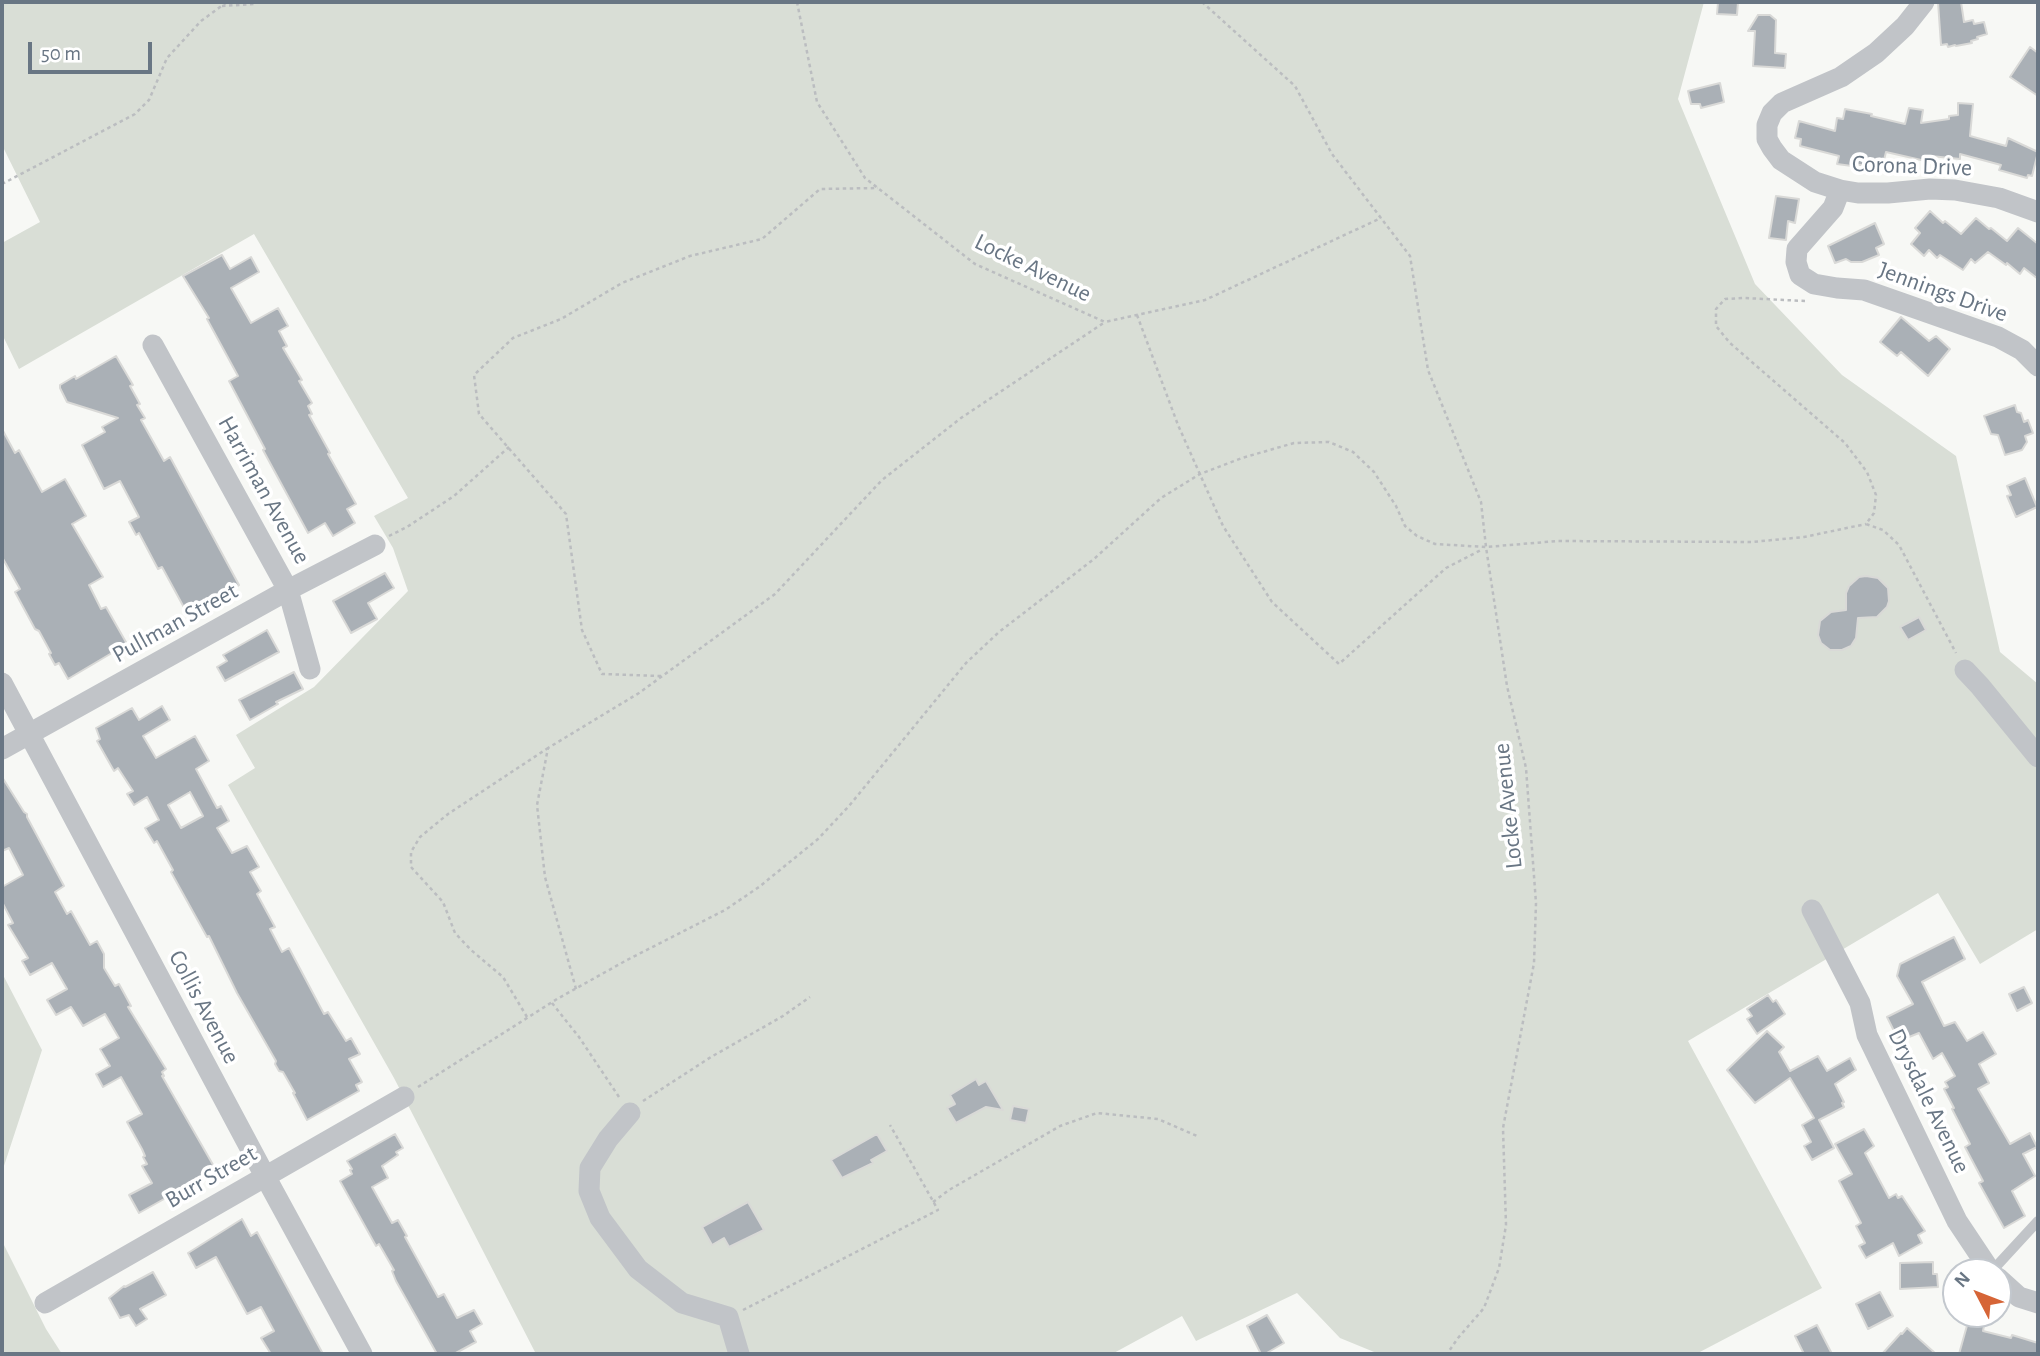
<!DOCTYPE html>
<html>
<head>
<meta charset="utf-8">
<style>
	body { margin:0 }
	#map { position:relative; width:2040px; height:1356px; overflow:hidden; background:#f7f8f5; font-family:"Alegreya Sans",sans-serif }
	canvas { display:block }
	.frame { position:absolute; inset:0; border:4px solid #697684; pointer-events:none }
	.north { position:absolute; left:1942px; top:1258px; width:70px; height:70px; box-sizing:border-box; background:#fff; border:2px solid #c3c8ce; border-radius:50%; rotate:312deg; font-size:19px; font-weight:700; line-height:28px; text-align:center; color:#697684 }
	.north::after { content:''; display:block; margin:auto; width:24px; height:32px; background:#d66537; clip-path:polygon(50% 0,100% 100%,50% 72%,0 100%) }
	.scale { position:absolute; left:28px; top:42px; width:124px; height:32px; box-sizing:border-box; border:4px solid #697684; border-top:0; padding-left:9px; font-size:21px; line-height:24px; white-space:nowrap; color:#697684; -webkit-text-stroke:5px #fff; paint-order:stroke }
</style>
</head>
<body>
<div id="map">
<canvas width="2040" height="1356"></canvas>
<div class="frame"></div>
<div class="north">N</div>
<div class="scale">50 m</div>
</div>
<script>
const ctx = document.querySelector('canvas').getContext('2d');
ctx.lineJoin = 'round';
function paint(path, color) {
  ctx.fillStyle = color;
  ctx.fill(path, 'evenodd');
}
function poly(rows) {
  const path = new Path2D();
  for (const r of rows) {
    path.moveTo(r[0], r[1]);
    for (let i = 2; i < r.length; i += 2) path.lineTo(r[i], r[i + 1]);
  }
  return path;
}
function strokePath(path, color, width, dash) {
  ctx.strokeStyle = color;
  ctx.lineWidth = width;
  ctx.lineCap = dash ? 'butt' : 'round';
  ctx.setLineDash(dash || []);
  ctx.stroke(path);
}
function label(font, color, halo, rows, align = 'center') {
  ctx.font = font + ' "Alegreya Sans",sans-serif';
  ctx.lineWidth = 7;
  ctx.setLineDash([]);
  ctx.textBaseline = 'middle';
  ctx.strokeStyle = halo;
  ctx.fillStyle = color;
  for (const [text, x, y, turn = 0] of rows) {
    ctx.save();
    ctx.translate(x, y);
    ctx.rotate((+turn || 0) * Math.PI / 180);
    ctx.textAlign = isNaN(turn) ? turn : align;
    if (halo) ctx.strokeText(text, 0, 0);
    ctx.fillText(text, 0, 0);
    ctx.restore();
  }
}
const green = poly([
	[2,2,1704,2,1678,99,1755,284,1842,375,1956,456,2000,652,2038,684,2038,929,1980,964,1938,893,1688,1041,1822,1288,1696,1354,1379,1354,1340,1338,1297,1293,1196,1341,1182,1316,1112,1354,536,1354,394,1078,228,785,255,768,236,735,314,687,408,591,393,548,374,516,408,498,254,234,19,369,2,334,2,243,40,222,2,145],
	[2,973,42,1050,2,1172],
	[2,1241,46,1329,62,1354,2,1354]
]);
const building = poly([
	[1718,2,1738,2,1737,15,1717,14,1718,2],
	[1938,2,1961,2,1964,22,1973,20,1974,24,1984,22,1987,34,1977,37,1978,39,1971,41,1972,43,1956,46,1955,45,1948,47,1947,44,1941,45,1938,2],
	[1758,15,1770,15,1776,20,1775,53,1786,54,1785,68,1753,66,1755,31,1748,31,1758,15],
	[2030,47,2038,53,2038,96,2010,77,2030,47],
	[1720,83,1724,102,1701,108,1700,104,1691,104,1688,91,1720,83],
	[1958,103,1973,104,1970,136,2006,146,2008,138,2038,152,2032,176,2028,175,2027,178,1999,170,2001,165,1960,154,1960,159,1931,156,1930,162,1886,152,1882,168,1853,164,1852,166,1837,164,1839,156,1800,146,1801,139,1795,138,1799,121,1835,131,1837,118,1843,119,1845,109,1872,114,1871,116,1905,124,1909,108,1923,110,1921,123,1949,119,1949,116,1958,115,1958,103],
	[1776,196,1799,199,1795,223,1788,221,1786,240,1769,238,1776,196],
	[1930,211,1943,223,1945,221,1961,234,1976,218,1989,229,1991,228,2007,241,2018,228,2038,244,2038,279,2024,268,2020,274,2007,263,2006,265,1988,252,1975,263,1971,259,1963,270,1940,255,1937,258,1929,250,1924,256,1911,244,1920,233,1915,228,1930,211],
	[1875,223,1884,244,1876,248,1879,255,1862,262,1851,262,1846,259,1835,263,1828,246,1875,223],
	[222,255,230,269,251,257,259,272,231,288,251,323,278,308,288,326,279,331,287,346,283,348,302,380,299,381,312,403,308,406,312,414,309,415,330,453,328,454,356,504,347,509,355,523,333,536,325,523,308,533,263,450,265,449,229,381,238,376,207,319,209,318,183,276,222,255],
	[1901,317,1929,341,1936,336,1950,349,1928,376,1901,352,1897,356,1880,342,1901,317],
	[116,356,133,385,130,386,140,404,137,405,145,418,141,420,164,461,170,457,239,585,187,613,162,567,158,569,139,533,136,535,129,522,139,517,120,481,104,489,82,445,105,432,102,427,118,418,67,402,60,388,60,385,75,376,76,379,116,356],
	[2015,405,2017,412,2021,413,2024,422,2028,420,2033,433,2025,436,2027,442,2022,450,2005,455,1998,435,1991,434,1984,416,2015,405],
	[2,429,15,453,19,450,42,492,65,479,86,516,72,524,103,577,89,585,101,609,106,607,127,644,68,679,59,663,55,665,49,654,51,653,39,631,35,629,15,592,20,589,2,557,2,429],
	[2025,478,2037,507,2016,517,2007,496,2011,495,2007,486,2025,478],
	[385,573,394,588,368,603,377,619,351,633,333,601,385,573],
	[1866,576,1878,578,1888,588,1889,601,1887,607,1877,617,1858,618,1856,638,1851,646,1842,650,1830,650,1821,643,1818,635,1820,621,1831,612,1846,610,1846,593,1849,586,1859,577,1866,576],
	[1919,617,1926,630,1908,640,1900,627,1919,617],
	[267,630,279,652,225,681,217,667,227,661,223,655,267,630],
	[294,672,303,689,276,702,278,704,250,720,239,700,294,672],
	[162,706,170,720,143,736,156,758,195,736,209,761,196,769,217,808,221,806,229,821,217,828,232,853,247,846,259,867,250,872,261,891,257,894,275,927,270,929,282,952,289,948,324,1014,328,1012,346,1041,351,1038,360,1054,349,1059,362,1082,356,1085,359,1091,307,1120,293,1093,295,1093,283,1072,279,1071,275,1064,276,1061,237,993,209,936,207,937,171,872,173,870,157,841,154,843,145,828,159,820,147,797,134,805,127,794,133,791,118,768,114,771,97,741,100,739,96,728,132,708,139,720,162,706],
	[190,792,203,816,181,828,168,805,190,792],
	[2,777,24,812,27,814,27,817,64,886,55,892,67,914,71,911,90,945,97,941,104,954,104,968,115,986,119,984,131,1006,128,1007,166,1069,162,1072,164,1076,162,1076,216,1170,139,1213,129,1195,152,1183,142,1166,147,1164,143,1157,145,1156,142,1149,127,1122,142,1114,121,1077,103,1087,96,1074,110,1066,100,1049,119,1038,105,1014,83,1026,71,1007,56,1015,47,1000,67,989,52,963,30,975,22,961,28,958,8,925,13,923,2,902,2,887,23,875,9,848,2,851,2,777],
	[1954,937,1965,959,1922,982,1944,1026,1955,1022,1967,1041,1983,1032,1996,1054,1979,1064,1989,1083,1978,1089,2010,1144,2030,1133,2037,1147,2023,1154,2035,1176,2012,1191,2025,1216,2004,1228,1979,1183,1983,1181,1965,1147,1970,1144,1952,1109,1954,1108,1944,1089,1948,1087,1945,1082,1955,1076,1942,1053,1933,1059,1919,1033,1899,1041,1887,1017,1913,1004,1897,976,1900,964,1954,937],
	[2024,987,2032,1003,2017,1011,2009,994,2024,987],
	[1768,995,1773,1002,1776,1000,1785,1014,1757,1034,1747,1019,1752,1016,1747,1009,1768,995],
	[1767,1031,1784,1047,1779,1052,1790,1071,1818,1056,1827,1071,1850,1058,1856,1070,1835,1084,1844,1102,1842,1103,1844,1107,1819,1120,1834,1148,1812,1160,1804,1146,1811,1142,1802,1125,1814,1118,1790,1078,1755,1103,1727,1070,1767,1031],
	[976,1079,979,1085,986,1081,1003,1110,986,1107,956,1123,947,1108,955,1104,950,1095,976,1079],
	[1013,1106,1029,1109,1026,1123,1010,1120,1013,1106],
	[1864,1129,1874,1146,1865,1153,1889,1198,1896,1194,1898,1198,1902,1196,1925,1231,1918,1235,1922,1243,1899,1256,1893,1243,1866,1258,1859,1246,1865,1243,1856,1226,1861,1223,1839,1181,1852,1174,1835,1144,1864,1129],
	[395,1134,403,1148,396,1152,398,1155,382,1166,388,1178,372,1187,392,1223,398,1220,407,1236,405,1237,438,1297,444,1294,457,1318,474,1310,482,1324,470,1331,476,1342,454,1354,437,1354,396,1281,392,1271,394,1270,379,1244,376,1246,340,1181,352,1174,350,1170,352,1169,347,1161,395,1134],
	[877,1134,887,1151,871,1160,873,1163,842,1178,831,1160,877,1134],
	[748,1202,764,1230,729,1247,724,1238,712,1245,702,1227,748,1202],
	[242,1219,251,1236,257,1232,323,1354,271,1354,261,1338,274,1331,261,1307,247,1314,216,1257,196,1268,188,1253,242,1219],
	[1933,1262,1933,1274,1937,1274,1938,1287,1900,1289,1900,1263,1933,1262],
	[153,1272,166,1295,140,1309,147,1319,136,1326,129,1315,120,1318,109,1298,124,1286,125,1287,153,1272],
	[1880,1292,1893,1316,1868,1329,1856,1304,1880,1292],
	[1267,1315,1284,1343,1265,1354,1261,1354,1247,1326,1267,1315],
	[1968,1322,1984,1326,1983,1331,2011,1338,2012,1335,2038,1343,2038,1354,1959,1354,1968,1322],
	[1817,1325,1832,1354,1804,1354,1795,1336,1817,1325],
	[1907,1328,1936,1354,1882,1354,1901,1333,1902,1334,1907,1328]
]);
const path = poly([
	[797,2,817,102,865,178,975,264,1105,322,1205,300,1381,218],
	[1202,2,1295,86,1332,154,1410,256,1428,370,1481,502,1486,547,1507,686,1526,768,1536,903,1534,963,1503,1128,1506,1225,1499,1268,1484,1308,1458,1338,1447,1354],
	[222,6,255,4,258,2],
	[2,184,135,114,149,100,167,58,201,21,227,2],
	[1805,301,1744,298,1725,299,1716,309,1716,326,1730,343,1845,443,1867,472,1876,495,1874,513,1866,524,1883,530,1899,545,1956,653],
	[1137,315,1178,425,1223,526,1272,602,1339,664,1446,568,1483,549],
	[389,536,407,527,454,496,509,447],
	[661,676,602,674,582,630,566,514,479,414,474,375,513,338,561,319,622,283,690,256,762,239,820,189,878,188],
	[576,989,545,877,537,805,548,748,639,693,775,594,882,480,961,418,1105,322],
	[552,1003,579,1037,619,1097],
	[527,1017,503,977,471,950,455,933,443,902,411,867,411,852,420,837,448,814,548,748],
	[418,1087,557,999,627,960,725,910,759,887,818,839,849,806,966,663,999,632,1094,559,1161,498,1200,474,1242,458,1294,443,1329,442,1353,452,1374,472,1396,506,1405,526,1417,536,1435,544,1486,547,1558,541,1752,542,1804,537,1866,524],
	[643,1101,711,1057,783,1016,810,997],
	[933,1202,949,1190,1060,1126,1097,1113,1158,1119,1197,1136],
	[743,1310,938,1210,890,1125]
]);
const service = poly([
	[1991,1272,2038,1221]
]);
const minor = poly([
	[1924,2,1905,26,1876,53,1841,77,1782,103,1772,113,1767,125,1767,139,1772,148,1781,160,1815,182,1840,190,1858,193,1888,193,1930,189,1955,190,1999,198,2038,212],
	[1840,190,1833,208,1797,249,1796,262,1800,275,1814,284,1837,288,1864,290,1998,337,2022,350,2038,366],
	[153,345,288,590,310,669],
	[1965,670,1980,686,2038,757],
	[2,683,265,1176,362,1354],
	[2,749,288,590,375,545],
	[1812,910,1860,1003,1867,1035,1957,1221,1991,1272],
	[630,1113,608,1139,590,1168,589,1191,600,1218,638,1269,682,1303,728,1317,739,1354],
	[1998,1278,2019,1297,2038,1303],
	[45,1303,404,1097]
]);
const streetNames = [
	["Corona Drive",1912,166,2],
	["Locke Avenue",1033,268,26],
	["Jennings Drive",1943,292,20],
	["Harriman Avenue",264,490,61],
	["Pullman Street",175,623,-29],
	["Locke Avenue",1508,806,-96],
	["Collis Avenue",204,1007,62],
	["Drysdale Avenue",1929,1101,64],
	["Burr Street",211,1177,-30]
];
paint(green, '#d9ded6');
paint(building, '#aab0b6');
strokePath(building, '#d9d9d7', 2);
strokePath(path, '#bbbdc0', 2.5, [3.5, 3.5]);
strokePath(service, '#c1c4c8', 10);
strokePath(minor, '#c1c4c8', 21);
label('24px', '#697684', '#fff', streetNames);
</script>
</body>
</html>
